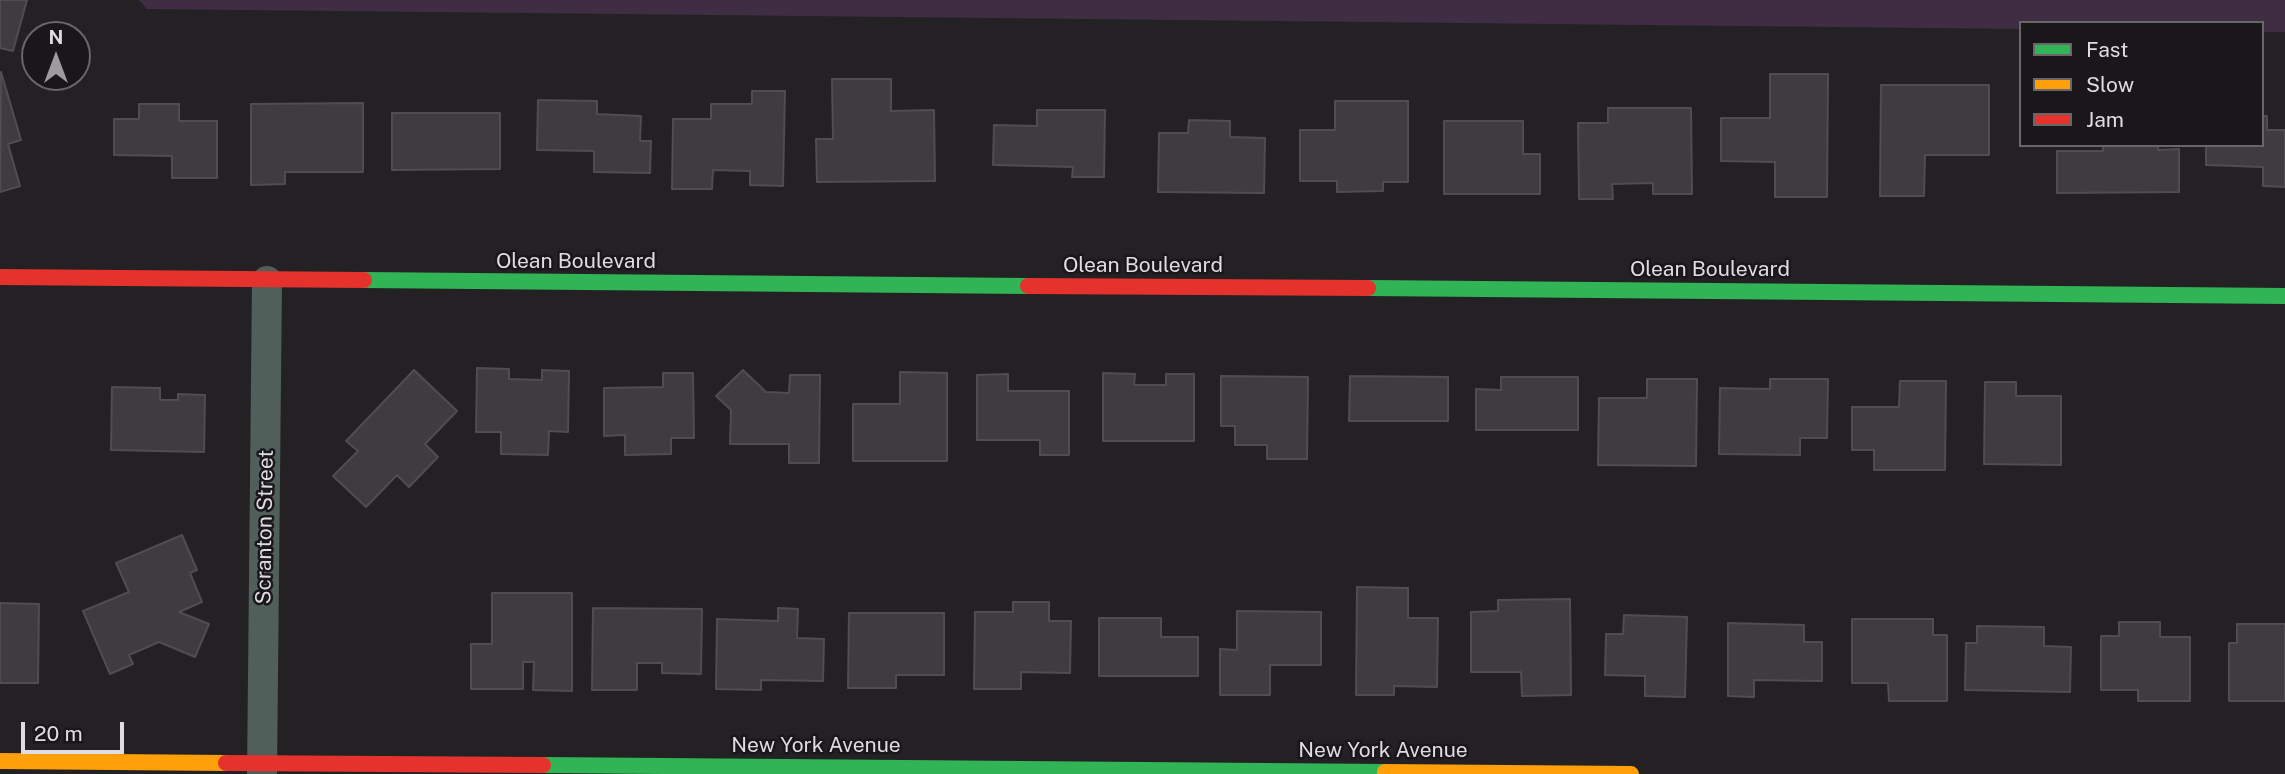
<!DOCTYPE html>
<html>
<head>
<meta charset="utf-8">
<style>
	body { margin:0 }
	#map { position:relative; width:2285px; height:774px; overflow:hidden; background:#232124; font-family:"Public Sans",sans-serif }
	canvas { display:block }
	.legend { position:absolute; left:2019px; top:21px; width:245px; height:126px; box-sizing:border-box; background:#1a171b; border:2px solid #69666a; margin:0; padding:9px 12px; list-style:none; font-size:21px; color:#dfdde0 }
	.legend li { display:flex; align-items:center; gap:14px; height:35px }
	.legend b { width:35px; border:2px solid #69666a }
	.north { position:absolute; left:21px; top:21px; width:70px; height:70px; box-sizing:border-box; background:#1a171b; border:2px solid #69666a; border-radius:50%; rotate:0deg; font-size:19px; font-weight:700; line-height:28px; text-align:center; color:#dfdde0 }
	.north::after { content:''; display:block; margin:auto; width:24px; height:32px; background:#9d9b9e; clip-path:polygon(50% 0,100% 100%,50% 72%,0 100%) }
	.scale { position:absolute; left:21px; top:722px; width:103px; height:32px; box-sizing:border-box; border:4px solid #dfdde0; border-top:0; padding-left:9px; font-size:21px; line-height:24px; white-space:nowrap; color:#dfdde0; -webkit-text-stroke:5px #1a171b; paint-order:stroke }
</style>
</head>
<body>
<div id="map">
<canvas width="2285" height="774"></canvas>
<ul class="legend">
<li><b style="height:9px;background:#30b455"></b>Fast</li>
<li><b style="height:9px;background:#ff9f0a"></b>Slow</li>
<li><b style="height:9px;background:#e5322d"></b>Jam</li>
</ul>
<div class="north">N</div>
<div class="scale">20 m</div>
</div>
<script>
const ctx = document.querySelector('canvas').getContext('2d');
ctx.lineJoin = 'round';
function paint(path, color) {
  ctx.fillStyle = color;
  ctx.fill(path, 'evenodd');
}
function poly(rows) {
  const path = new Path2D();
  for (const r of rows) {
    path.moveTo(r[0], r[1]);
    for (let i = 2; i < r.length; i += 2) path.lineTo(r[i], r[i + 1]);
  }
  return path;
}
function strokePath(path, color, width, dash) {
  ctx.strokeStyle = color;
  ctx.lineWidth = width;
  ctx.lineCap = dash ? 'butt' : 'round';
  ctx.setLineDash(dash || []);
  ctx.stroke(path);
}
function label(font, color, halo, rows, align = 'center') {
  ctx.font = font + ' "Public Sans",sans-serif';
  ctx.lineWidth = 5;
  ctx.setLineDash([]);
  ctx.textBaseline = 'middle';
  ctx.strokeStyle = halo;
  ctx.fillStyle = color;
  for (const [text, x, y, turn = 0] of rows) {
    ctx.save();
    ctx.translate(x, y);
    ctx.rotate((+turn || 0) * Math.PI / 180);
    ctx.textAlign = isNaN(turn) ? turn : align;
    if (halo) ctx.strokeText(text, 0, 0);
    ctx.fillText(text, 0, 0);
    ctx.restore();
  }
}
const green = poly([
	[139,0,2285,0,2285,32,2262,32,2262,23,2021,23,2021,29,147,9]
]);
const building = poly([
	[0,0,27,0,13,51,0,48,0,0],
	[1,72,21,140,8,144,20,186,0,192,1,72],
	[1770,74,1828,74,1827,197,1775,197,1775,162,1721,161,1721,118,1770,118,1770,74],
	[832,79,891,79,891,111,934,110,935,181,817,182,816,139,833,139,832,79],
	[1881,85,1989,85,1989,155,1925,155,1924,196,1880,196,1881,85],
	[752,91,785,91,783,186,750,185,750,171,713,170,712,189,672,189,673,119,711,119,711,104,752,104,752,91],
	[538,100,597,101,597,114,641,116,640,141,651,141,650,173,594,172,594,151,537,150,538,100],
	[1335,101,1408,101,1408,182,1383,182,1383,191,1337,192,1337,181,1300,181,1300,130,1335,130,1335,101],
	[363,103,363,172,285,172,285,184,251,185,251,104,363,103],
	[139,104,179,104,179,121,217,121,217,178,172,178,172,156,114,155,114,119,139,119,139,104],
	[1608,108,1691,108,1692,194,1653,194,1653,183,1612,184,1613,199,1579,199,1578,123,1608,123,1608,108],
	[1037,110,1105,110,1104,177,1072,177,1073,167,993,165,994,125,1037,126,1037,110],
	[392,113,500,113,500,169,392,170,392,113],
	[2262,116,2267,116,2267,130,2285,130,2285,187,2263,186,2263,167,2206,165,2206,145,2262,145,2262,116],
	[1189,120,1230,121,1230,137,1265,138,1264,193,1158,192,1159,133,1188,133,1189,120],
	[1444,121,1523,121,1523,154,1540,154,1540,194,1444,194,1444,121],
	[2103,145,2158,145,2158,150,2179,149,2179,192,2057,193,2057,151,2103,151,2103,145],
	[477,368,509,369,509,379,542,380,542,370,569,371,568,432,549,431,548,455,501,454,501,432,476,432,477,368],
	[414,370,457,411,425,444,438,457,409,487,397,475,366,507,333,476,358,451,346,441,414,370],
	[743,370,766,392,789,393,790,375,820,375,819,463,789,463,789,444,730,444,731,410,716,396,743,370],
	[900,372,947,373,947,461,853,461,853,404,900,404,900,372],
	[663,373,693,373,694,438,671,438,671,454,625,455,625,435,604,436,604,388,663,387,663,373],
	[1103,373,1135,374,1134,385,1166,385,1166,374,1194,374,1194,441,1103,441,1103,373],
	[1008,374,1008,391,1069,391,1069,455,1040,455,1040,440,977,440,977,375,1008,374],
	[1221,376,1308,377,1307,459,1267,459,1267,445,1235,445,1235,426,1221,426,1221,376],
	[1350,376,1448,377,1448,421,1349,421,1350,376],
	[1501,377,1578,377,1578,430,1476,430,1476,389,1501,390,1501,377],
	[1647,379,1697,379,1696,466,1598,465,1599,398,1647,398,1647,379],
	[1770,379,1828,379,1827,438,1800,438,1800,455,1719,454,1720,388,1770,389,1770,379],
	[1900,381,1946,381,1945,470,1874,470,1874,450,1852,450,1852,407,1899,407,1900,381],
	[1985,382,2016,382,2016,396,2061,396,2061,465,1984,464,1985,382],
	[112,387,160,388,160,400,178,400,178,394,205,395,204,452,111,450,112,387],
	[182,535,197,570,190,573,202,602,179,612,209,624,195,657,159,642,129,655,133,664,110,674,83,611,129,592,116,563,182,535],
	[1357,587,1408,588,1408,618,1438,618,1437,687,1394,686,1394,695,1356,695,1357,587],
	[492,593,572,593,572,691,533,690,534,662,523,662,523,689,471,689,471,644,492,644,492,593],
	[1570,599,1571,695,1522,696,1521,672,1471,672,1471,612,1498,611,1498,600,1570,599],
	[1013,602,1049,602,1049,621,1071,621,1070,673,1021,672,1021,689,974,689,975,612,1013,612,1013,602],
	[0,603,39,604,38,683,0,683,0,603],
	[593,608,702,609,701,674,662,673,662,663,637,663,637,690,592,690,593,608],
	[778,608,798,609,797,638,824,639,823,681,761,680,761,690,716,689,717,619,778,621,778,608],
	[1237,611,1321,612,1321,665,1270,665,1270,695,1220,695,1220,649,1237,650,1237,611],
	[849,613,944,613,944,675,896,675,896,688,848,688,849,613],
	[1624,615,1687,617,1685,697,1645,696,1645,676,1605,675,1606,634,1623,634,1624,615],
	[1099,618,1161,618,1161,637,1198,637,1198,676,1099,676,1099,618],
	[1852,619,1933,619,1933,635,1947,635,1947,701,1889,701,1888,683,1852,683,1852,619],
	[2119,622,2160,622,2160,637,2190,637,2190,701,2138,701,2138,690,2101,690,2101,636,2119,636,2119,622],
	[1728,623,1804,625,1804,642,1822,642,1822,681,1754,680,1754,697,1728,696,1728,623],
	[2237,624,2285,624,2285,701,2229,701,2229,643,2237,643,2237,624],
	[1977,626,2044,627,2044,646,2071,647,2070,692,1965,690,1966,643,1977,643,1977,626]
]);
const street = poly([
	[262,774,267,281]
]);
const fast = poly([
	[364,280,1028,286],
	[1368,288,2285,296],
	[543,765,1385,772]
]);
const slow = poly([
	[0,761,226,763],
	[1385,772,1631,774]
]);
const jam = poly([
	[0,277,364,280],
	[1028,286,1368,288],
	[226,763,543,765]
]);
const streetNames = [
	["Olean Boulevard",576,262],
	["Olean Boulevard",1143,266],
	["Olean Boulevard",1710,270],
	["Scranton Street",265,527,-89],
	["New York Avenue",816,746],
	["New York Avenue",1383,751]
];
paint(green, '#3f2d43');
paint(building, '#3e3c3e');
strokePath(building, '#4f4d50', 2);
strokePath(street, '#515f5a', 30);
strokePath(fast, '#30b455', 16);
strokePath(slow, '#ff9f0a', 16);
strokePath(jam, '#e5322d', 16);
label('21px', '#dfdde0', '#1a171b', streetNames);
</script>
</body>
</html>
